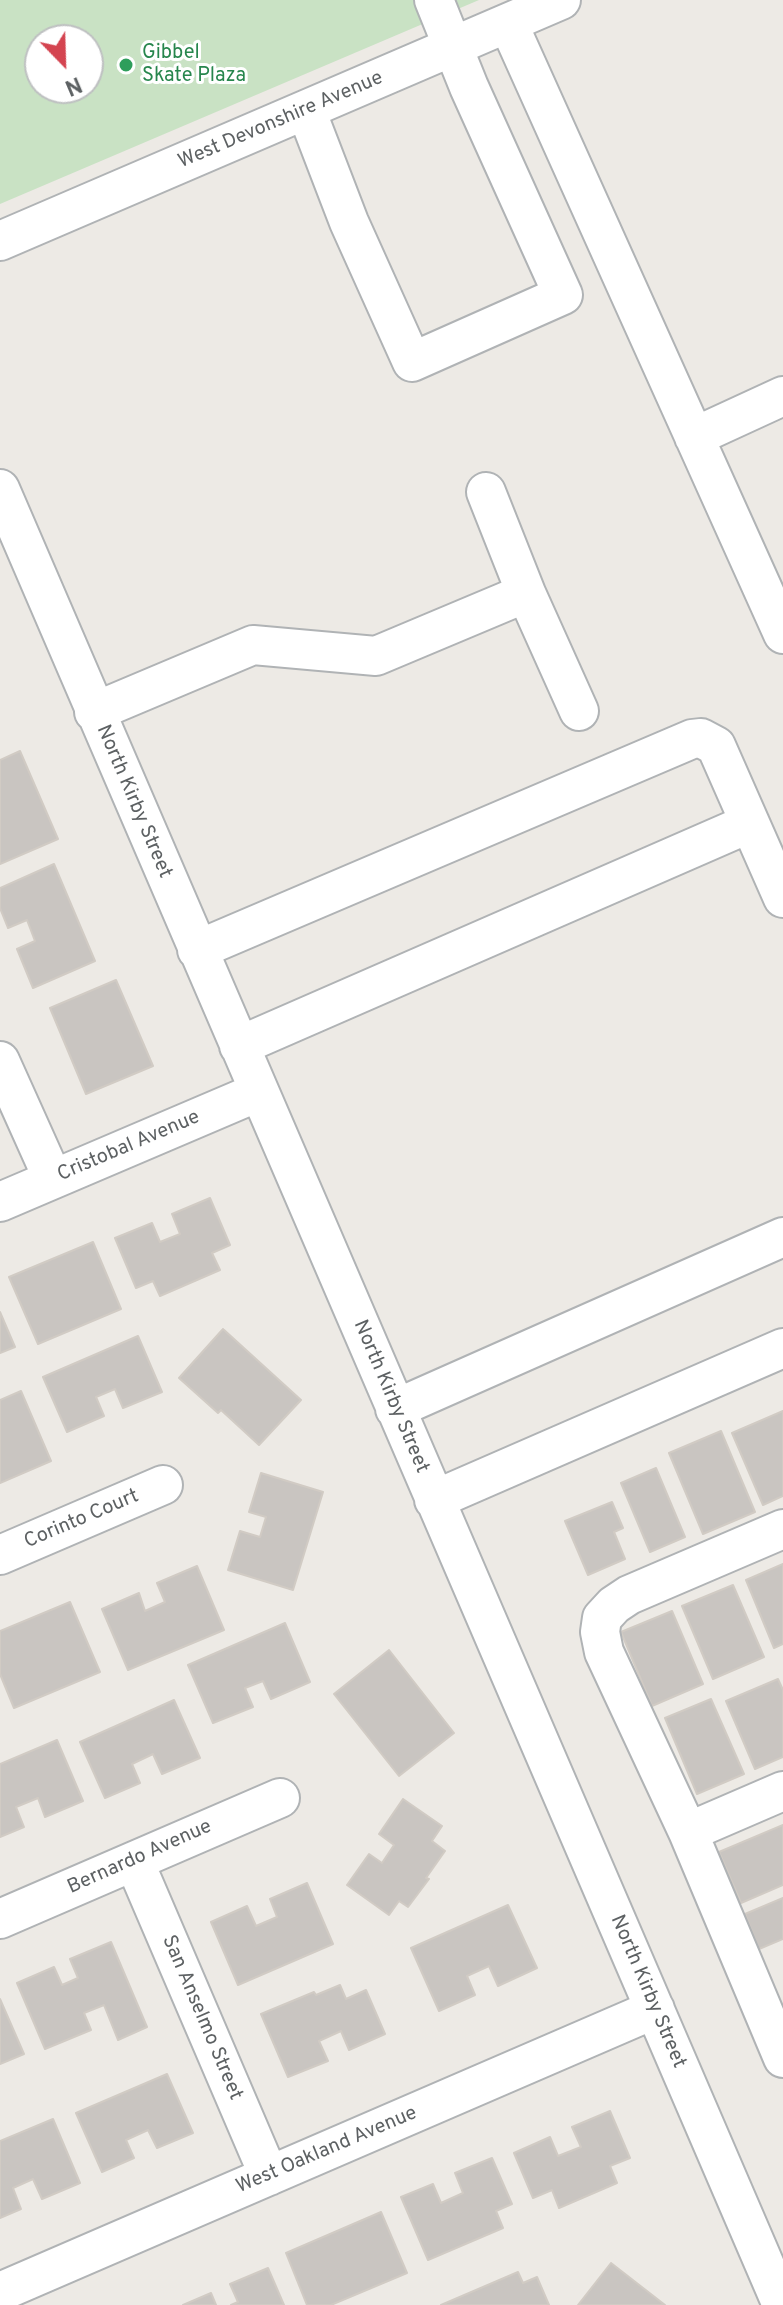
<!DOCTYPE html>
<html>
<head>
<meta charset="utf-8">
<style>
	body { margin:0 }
	#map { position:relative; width:783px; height:2305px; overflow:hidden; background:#edeae5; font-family:Overpass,sans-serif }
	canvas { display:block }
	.north { position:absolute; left:24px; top:24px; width:80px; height:80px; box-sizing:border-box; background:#fff; border:2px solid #bec0c1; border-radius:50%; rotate:157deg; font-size:22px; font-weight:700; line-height:32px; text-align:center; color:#5d6163 }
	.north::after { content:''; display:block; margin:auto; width:28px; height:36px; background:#d44450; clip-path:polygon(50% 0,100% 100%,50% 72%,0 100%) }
</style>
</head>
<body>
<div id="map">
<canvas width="783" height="2305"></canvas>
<div class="north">N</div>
</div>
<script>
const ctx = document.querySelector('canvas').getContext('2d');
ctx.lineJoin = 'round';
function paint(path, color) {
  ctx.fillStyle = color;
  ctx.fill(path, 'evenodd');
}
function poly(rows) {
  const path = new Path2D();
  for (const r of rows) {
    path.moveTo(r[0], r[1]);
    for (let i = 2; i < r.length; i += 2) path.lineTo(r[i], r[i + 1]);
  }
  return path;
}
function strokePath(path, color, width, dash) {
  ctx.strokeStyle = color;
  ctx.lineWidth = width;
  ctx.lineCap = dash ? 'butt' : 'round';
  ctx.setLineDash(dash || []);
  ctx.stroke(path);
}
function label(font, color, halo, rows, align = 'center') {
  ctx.font = font + ' Overpass,sans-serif';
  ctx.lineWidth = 6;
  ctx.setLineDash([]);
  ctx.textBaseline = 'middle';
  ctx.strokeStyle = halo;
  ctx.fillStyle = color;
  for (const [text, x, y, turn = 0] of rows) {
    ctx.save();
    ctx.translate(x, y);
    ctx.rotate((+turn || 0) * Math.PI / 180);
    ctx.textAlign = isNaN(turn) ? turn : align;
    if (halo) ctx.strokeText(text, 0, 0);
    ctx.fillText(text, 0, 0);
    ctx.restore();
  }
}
const green = poly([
	[0,0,479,0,0,204],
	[40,40,88,40,88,88,40,88]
]);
const building = poly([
	[20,751,58,839,0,864,0,760,20,751],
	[54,864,95,961,33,988,17,949,35,941,27,920,8,928,0,908,0,888,54,864],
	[116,980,153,1066,86,1094,50,1008,116,980],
	[210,1198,230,1245,212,1253,220,1270,160,1296,153,1281,136,1288,115,1238,152,1223,160,1242,180,1234,172,1214,210,1198],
	[93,1242,121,1309,38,1344,9,1277,93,1242],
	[0,1312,15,1347,0,1353,0,1312],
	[223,1329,301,1400,259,1445,221,1410,218,1413,179,1378,223,1329],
	[138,1336,162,1392,123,1408,115,1389,96,1397,104,1416,67,1432,43,1377,138,1336],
	[21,1391,51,1461,0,1483,0,1400,21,1391],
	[783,1411,783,1496,763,1505,732,1433,783,1411],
	[721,1431,755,1512,703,1534,669,1453,721,1431],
	[656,1468,685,1537,650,1552,621,1483,656,1468],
	[261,1473,323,1492,293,1590,228,1570,240,1531,260,1537,266,1517,249,1512,261,1473],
	[612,1502,623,1528,614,1532,625,1559,588,1575,565,1521,612,1502],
	[783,1564,783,1644,774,1648,746,1580,783,1564],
	[197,1566,224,1630,128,1670,102,1609,139,1593,145,1611,165,1602,157,1583,197,1566],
	[733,1585,764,1657,713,1679,682,1606,733,1585],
	[70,1602,100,1672,14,1708,0,1674,0,1631,70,1602],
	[672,1611,703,1684,652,1706,621,1632,672,1611],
	[285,1623,310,1682,271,1699,263,1681,245,1688,253,1707,213,1723,188,1665,285,1623],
	[389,1650,454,1733,399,1776,334,1694,389,1650],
	[778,1679,783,1690,783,1757,755,1769,726,1701,778,1679],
	[711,1699,744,1774,697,1794,665,1718,711,1699],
	[174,1700,200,1758,162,1774,153,1754,132,1764,140,1783,105,1798,80,1742,174,1700],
	[57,1740,83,1801,45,1817,38,1798,16,1807,24,1827,0,1837,0,1764,57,1740],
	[403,1799,442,1826,432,1841,445,1851,426,1878,429,1879,408,1907,399,1901,389,1915,347,1885,369,1854,382,1863,394,1845,379,1834,403,1799],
	[783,1825,783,1885,741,1903,719,1852,783,1825],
	[307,1883,333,1944,238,1985,211,1922,247,1906,256,1926,277,1917,270,1899,307,1883],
	[783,1898,783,1939,759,1949,745,1914,783,1898],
	[508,1905,537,1968,498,1986,489,1966,467,1976,475,1995,439,2011,411,1948,508,1905],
	[111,1942,147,2027,118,2040,104,2005,84,2013,91,2030,45,2049,17,1983,54,1967,62,1985,78,1978,70,1959,111,1942],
	[340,1985,346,1999,366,1990,385,2034,349,2050,341,2031,319,2041,328,2061,288,2077,261,2014,314,1992,316,1995,340,1985],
	[0,1999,24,2054,0,2064,0,1999],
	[167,2074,193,2133,157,2148,148,2130,126,2140,134,2158,102,2172,76,2113,167,2074],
	[610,2111,630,2158,610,2166,617,2183,559,2208,552,2190,533,2198,514,2153,550,2137,558,2156,581,2147,572,2127,610,2111],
	[53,2119,80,2183,42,2199,33,2179,13,2188,21,2209,0,2218,0,2141,53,2119],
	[492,2158,512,2204,496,2211,503,2228,428,2260,401,2197,433,2184,441,2203,463,2193,455,2173,492,2158],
	[381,2212,407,2273,331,2305,307,2305,286,2253,381,2212],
	[611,2263,665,2305,578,2305,611,2263],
	[268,2268,284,2305,231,2305,238,2302,230,2284,268,2268],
	[518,2272,523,2283,537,2277,549,2305,441,2305,518,2272],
	[211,2293,216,2305,183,2305,211,2293]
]);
const minor = poly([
	[508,23,783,634],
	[306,110,349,222,412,362,563,295,469,87,434,0],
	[0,241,561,0],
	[694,437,783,396],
	[0,489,782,2305],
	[486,492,526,593],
	[94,712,253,645,376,656,526,593,579,711],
	[197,950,692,739,701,738,716,746,783,898],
	[239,1046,750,823],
	[0,1061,53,1179],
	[0,1202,258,1092],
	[395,1409,783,1237],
	[434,1500,783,1348],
	[783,1529,629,1595,614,1605,602,1618,600,1632,604,1652,688,1832,783,2058],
	[0,1555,163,1485],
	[688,1832,783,1791],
	[134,1861,269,2176],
	[0,1919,280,1798],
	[0,2292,655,2009]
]);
const markers = [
	[126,65,8,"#2e9e5b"]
];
const leisureNames = [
	["Gibbel",142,54],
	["Skate Plaza",142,77]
];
const streetNames = [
	["West Devonshire Avenue",281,121,-23],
	["North Kirby Street",133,802,67],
	["Cristobal Avenue",129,1147,-23],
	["North Kirby Street",390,1397,67],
	["Corinto Court",82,1520,-23],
	["Bernardo Avenue",140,1858,-24],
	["North Kirby Street",647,1992,67],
	["San Anselmo Street",201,2018,67],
	["West Oakland Avenue",327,2151,-23]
];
paint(green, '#c9e2c4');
paint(building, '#c9c5c1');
strokePath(building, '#d1cbc4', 2);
strokePath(minor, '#b0b3b5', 42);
strokePath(minor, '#fff', 38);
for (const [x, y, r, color] of markers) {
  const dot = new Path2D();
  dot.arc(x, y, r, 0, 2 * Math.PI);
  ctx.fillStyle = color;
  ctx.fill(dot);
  strokePath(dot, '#fff', 3);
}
label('20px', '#27864d', '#fff', leisureNames, 'left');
label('20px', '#5d6163', '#fff', streetNames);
</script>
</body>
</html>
